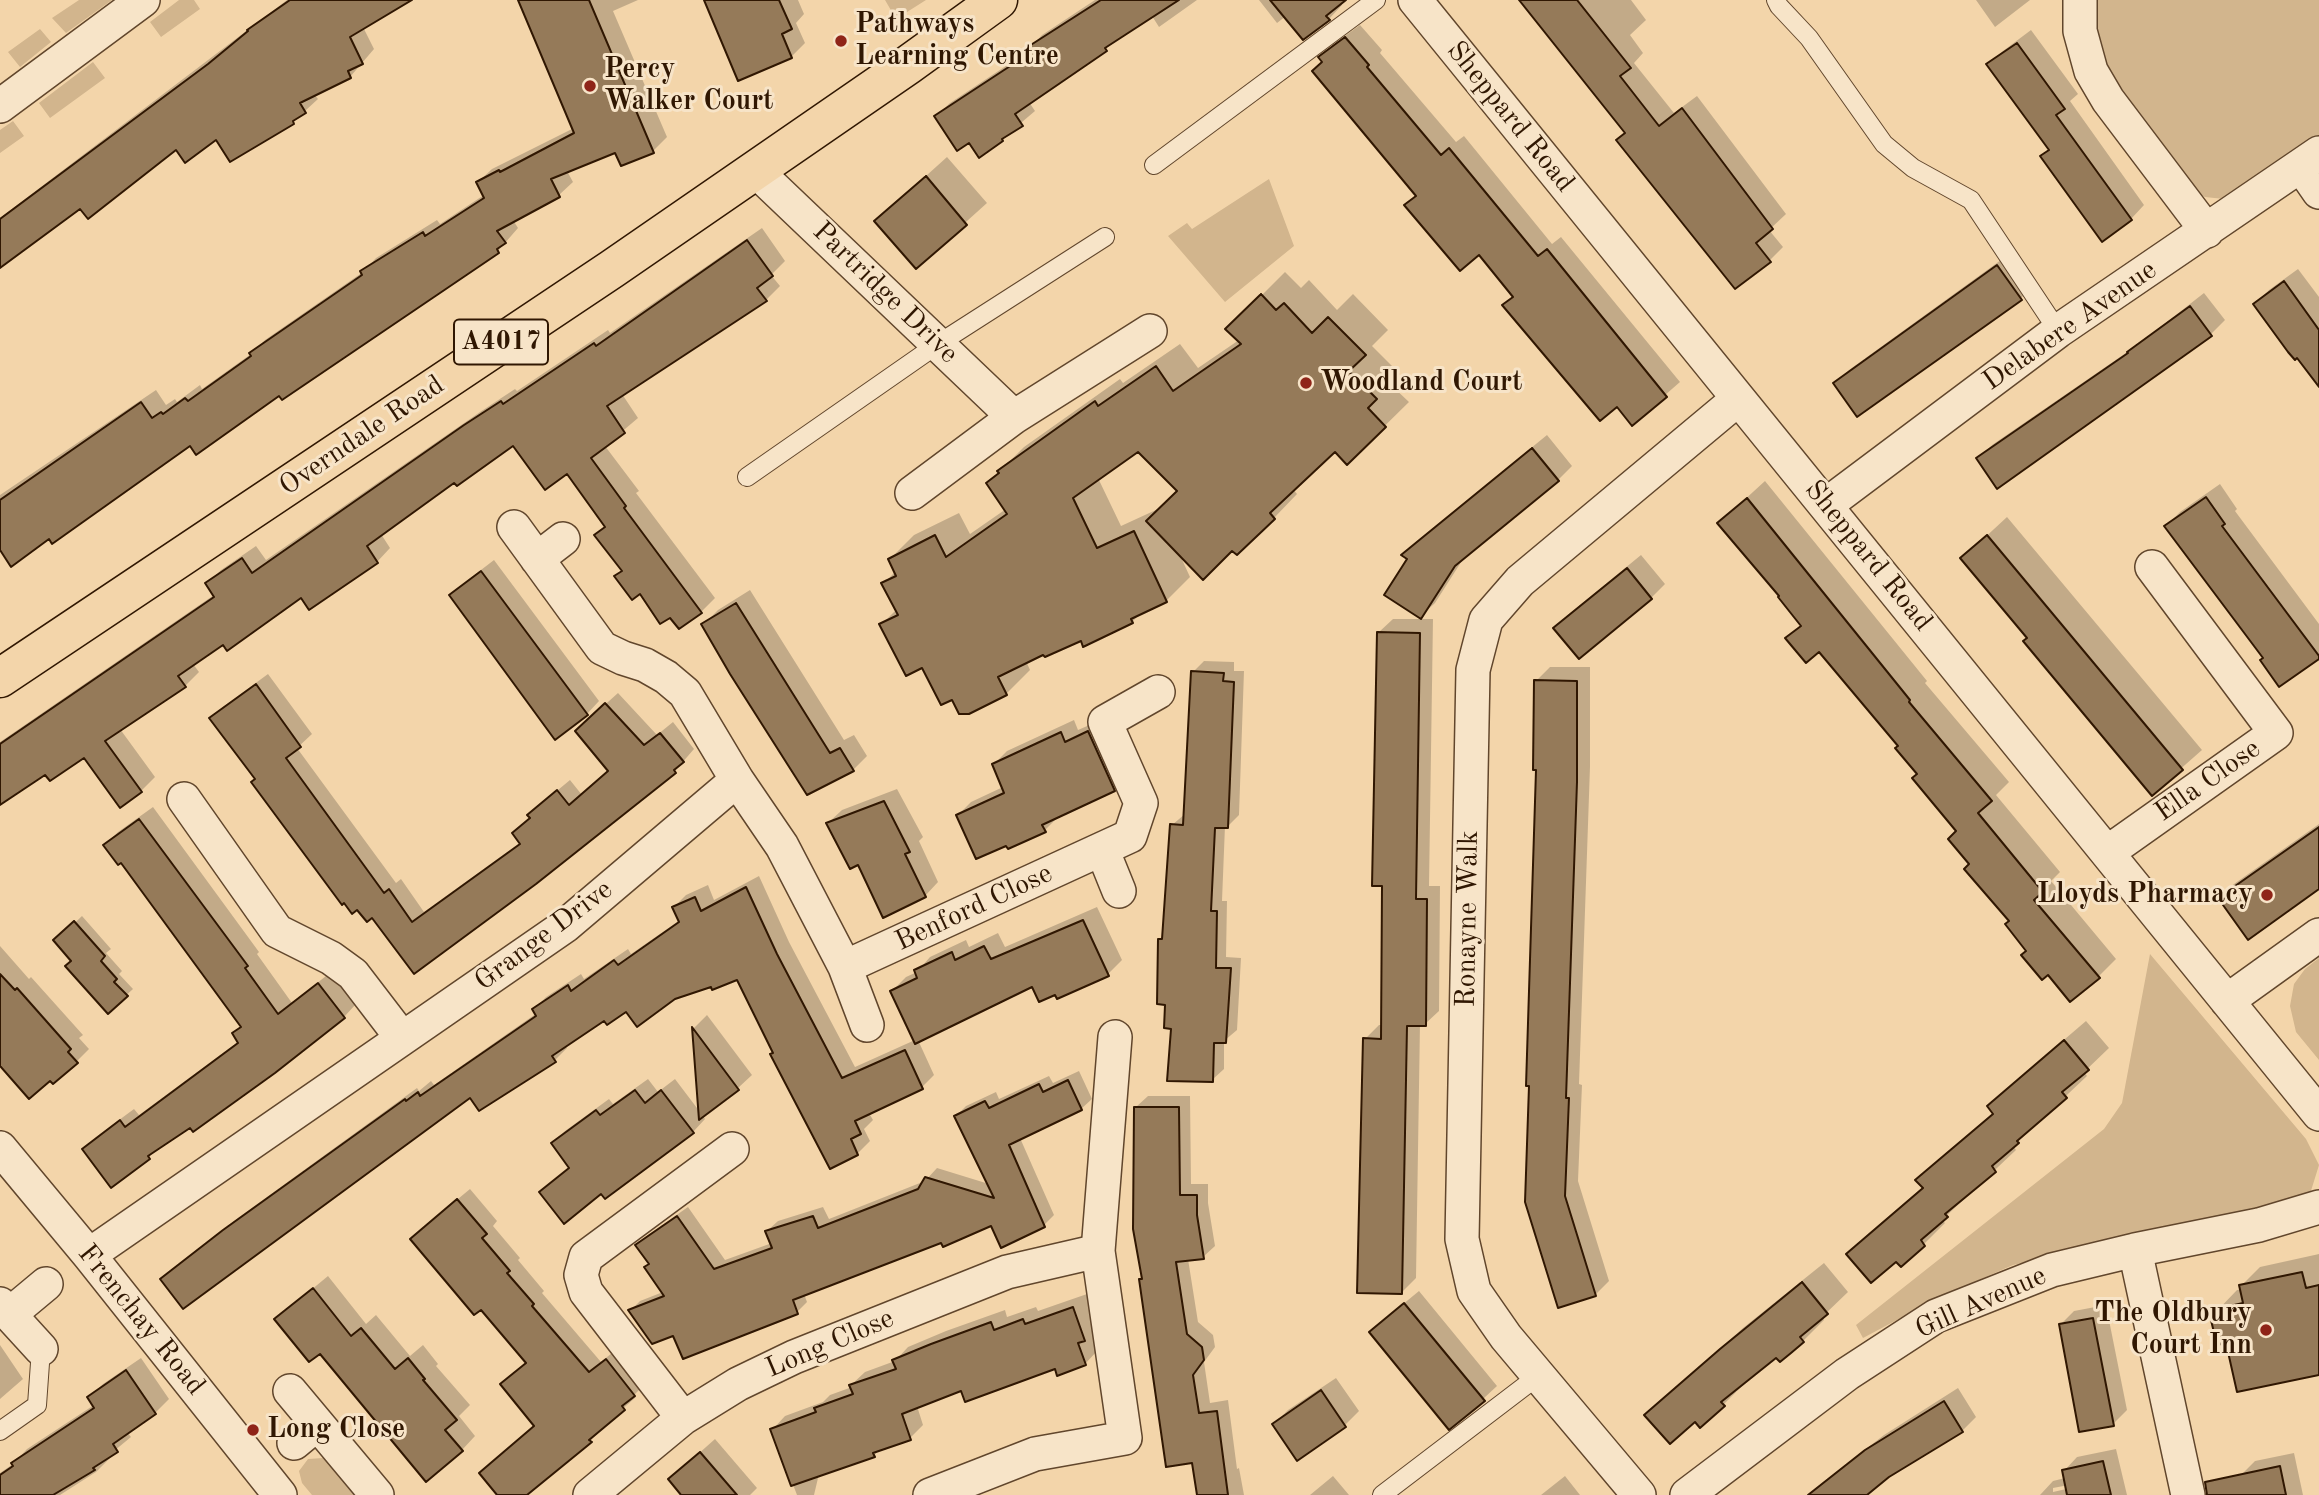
<!DOCTYPE html>
<html>
<head>
<meta charset="utf-8">
<style>
	body { margin:0 }
	canvas { display:block; background:#f3d5aa }
</style>
</head>
<body>
<canvas width="2319" height="1495"></canvas>
<script>
const ctx = document.querySelector('canvas').getContext('2d');
ctx.lineJoin = 'round';
function paint(path, color) {
  ctx.fillStyle = color;
  ctx.fill(path, 'evenodd');
}
function poly(rows) {
  const path = new Path2D();
  for (const r of rows) {
    path.moveTo(r[0], r[1]);
    for (let i = 2; i < r.length; i += 2) path.lineTo(r[i], r[i + 1]);
  }
  return path;
}
function strokePath(path, color, width, dash) {
  ctx.strokeStyle = color;
  ctx.lineWidth = width;
  ctx.lineCap = dash ? 'butt' : 'round';
  ctx.setLineDash(dash || []);
  ctx.stroke(path);
}
function label(font, color, halo, rows, align = 'center') {
  ctx.font = font + ' "Old Standard TT",serif';
  ctx.lineWidth = 6;
  ctx.setLineDash([]);
  ctx.textBaseline = 'middle';
  ctx.strokeStyle = halo;
  ctx.fillStyle = color;
  for (const [text, x, y, turn = 0] of rows) {
    ctx.save();
    ctx.translate(x, y);
    ctx.rotate((+turn || 0) * Math.PI / 180);
    ctx.textAlign = isNaN(turn) ? turn : align;
    if (halo) ctx.strokeText(text, 0, 0);
    ctx.fillText(text, 0, 0);
    ctx.restore();
  }
}
const green = poly([
	[79,0,112,0,66,33,52,18],
	[179,0,194,0,200,9,161,37,150,22],
	[885,0,926,0,896,19],
	[2091,0,2319,0,2319,137,2224,199,2205,197,2192,190,2181,178,2105,65,2092,22],
	[40,29,51,42,20,67,8,52],
	[93,62,105,78,50,118,39,103],
	[13,121,24,136,0,153,0,130],
	[1269,179,1294,246,1225,302,1168,236,1187,223,1192,229],
	[2150,954,2306,1139,2319,1165,2310,1194,2284,1204,2013,1265,1940,1297,1863,1338,1856,1325,2104,1129,2122,1103],
	[2319,958,2319,1060,2296,1032,2290,1006,2294,984,2305,969],
	[323,1458,359,1495,312,1495,302,1483,299,1471,308,1459]
]);
const shadow = poly([
	[287,0,409,0,363,27,374,49,350,77,314,94,318,99,293,122,176,148,81,207,0,266,0,218],
	[520,0,638,0,613,11,667,137,653,151,616,151,567,171,573,182,559,195,513,220,518,228,498,251,279,394,190,444,50,537,0,547,0,495,156,390,166,405,175,399,177,402,200,385,202,389,251,354,265,340,363,272,376,258,437,220,440,224,484,195,478,182,492,169,574,128],
	[706,0,798,0,804,14,796,23,805,43,791,57],
	[1095,0,1197,0,1159,27,1152,16,1029,102,1035,111,1002,139,969,141,936,116,950,103,1030,50,1029,49,1042,35],
	[1259,0,1341,0,1339,2,1342,5,1329,19,1286,16,1277,23],
	[1522,0,1631,0,1646,20,1630,35,1643,53,1634,63,1674,113,1697,96,1786,214,1769,230,1783,247,1769,261,1626,132],
	[1976,0,2030,0,1995,27],
	[1360,25,1382,50,1380,53,1456,142,1464,136,1552,244,1561,237,1680,382,1633,423,1617,405,1505,305,1514,296,1480,253,1407,205,1417,195,1320,57,1334,44],
	[2031,30,2078,94,2070,101,2144,205,2131,219,2050,149,1989,64,2003,51],
	[947,157,987,203,916,267,876,221],
	[762,228,785,261,771,275,780,286,766,300,622,394,638,418,605,446,639,491,636,493,715,598,701,612,679,627,623,570,606,526,567,472,513,443,455,480,381,534,390,548,377,562,301,596,223,643,193,664,199,672,185,686,120,729,155,777,141,791,84,755,0,795,0,742,214,595,207,584,221,570,256,546,266,560,480,412,515,389,517,391,608,330,610,333],
	[2012,252,2035,284,2021,298,1858,415,1835,384,1849,370],
	[2298,269,2319,297,2319,384,2255,304,2269,290],
	[1285,272,1301,288,1309,280,1337,310,1353,294,1388,330,1372,346,1400,374,1390,384,1409,402,1347,463,1335,450,1293,489,1297,494,1274,518,1232,549,1179,553,1190,577,1166,601,1142,612,1132,622,1082,638,1026,661,1030,670,1006,694,952,697,881,625,897,609,883,584,896,571,890,559,914,535,959,513,970,534,1006,509,988,483,1024,447,1120,379,1123,383,1180,344,1198,368,1239,340,1228,329],
	[1139,450,1179,491,1159,511,1158,509,1121,526,1098,478],
	[2204,293,2225,320,2211,334,1997,486,1978,459,1992,445,2136,346],
	[1547,435,1572,466,1558,480,1465,556,1435,603,1421,616,1410,558,1404,555,1417,541],
	[1765,481,1927,681,1925,683,2009,782,1996,795,2060,872,2051,881,2116,959,2099,976,2048,973,2028,950,2011,921,1971,864,1958,831,1900,746,1819,649,1788,638,1802,624,1781,596,1719,523],
	[2220,484,2237,509,2235,511,2319,624,2319,657,2265,658,2166,526,2180,512],
	[2007,517,2202,750,2152,794,2029,638,1967,554],
	[1641,555,1665,584,1651,598,1555,628,1569,614],
	[494,560,599,701,587,714,451,595,464,583],
	[750,590,844,740,854,735,867,756,853,770,807,793,704,624,718,610],
	[1393,619,1433,619,1429,886,1440,886,1439,1011,1425,1024,1420,1024,1416,1278,1402,1292,1365,1039,1379,1025,1383,1025,1384,884,1379,632],
	[1204,661,1234,662,1234,671,1244,671,1239,815,1228,826,1225,826,1222,901,1227,901,1226,957,1241,958,1237,1030,1224,1041,1224,1069,1212,1080,1173,1027,1167,1003,1160,939,1165,935,1172,825,1185,814,1193,672],
	[1550,667,1590,667,1590,767,1579,1084,1582,1085,1578,1181,1609,1281,1596,1294,1559,1306,1531,1084,1538,769,1536,681],
	[268,674,312,734,297,748,396,883,401,879,424,912,521,842,514,833,531,817,541,804,570,780,582,795,610,770,589,719,618,693,657,735,673,722,694,749,675,771,414,972,372,916,257,779,212,718,223,707],
	[1074,720,1078,730,1101,720,1127,777,1114,790,1057,818,1045,830,958,815,971,802,1003,787,994,764,1007,751],
	[897,789,923,837,919,841,938,882,925,896,859,862,828,823,842,810],
	[153,807,259,952,257,954,292,1003,331,972,356,1004,344,1017,160,1146,149,1157,84,1149,96,1137,134,1109,139,1115,239,1041,234,1033,242,1025,121,861,105,845,118,832],
	[2319,824,2319,887,2220,898,2234,884],
	[759,876,789,942,855,1067,915,1040,892,991,906,977,917,972,930,957,966,940,969,947,998,933,1005,947,1097,907,1122,960,1108,974,1056,992,1033,985,918,1040,934,1075,922,1087,869,1113,873,1120,864,1129,870,1141,857,1154,774,1053,737,977,627,1010,605,1019,565,1045,567,1048,555,1060,470,1095,162,1279,175,1267,238,1218,417,1088,419,1091,431,1081,434,1085,537,1013,534,1009,546,997,581,974,584,979,628,949,631,954,680,920,674,907,686,895,708,885,714,900],
	[82,916,111,949,106,953,122,971,119,974,133,989,108,1012,73,961,56,941],
	[0,946,29,979,31,977,83,1035,79,1038,89,1049,76,1062,0,1063],
	[707,1015,752,1075,738,1088,702,1115,705,1119,693,1132,606,1197,602,1192,541,1193,570,1167,553,1143,565,1131,609,1099,613,1104,648,1079,658,1092,675,1079,700,1112,694,1028],
	[2086,1021,2109,1048,2084,1072,2087,1076,2013,1146,2016,1150,1942,1220,1945,1223,1924,1244,1901,1264,1897,1259,1848,1254,1869,1233,1924,1186,1918,1180,1938,1160,1994,1112,1989,1107,2010,1086],
	[1079,1071,1092,1099,1081,1109,1020,1138,1054,1215,1044,1225,992,1224,942,1241,804,1294,807,1302,797,1312,674,1334,630,1311,640,1301,663,1292,651,1263,638,1245,648,1235,688,1207,725,1260,772,1243,767,1231,778,1221,823,1207,829,1219,925,1181,937,1168,989,1184,956,1116,966,1106,996,1092,999,1099,1049,1076,1053,1083],
	[1148,1096,1190,1096,1191,1184,1208,1184,1208,1203,1215,1246,1203,1257,1188,1259,1198,1322,1213,1335,1215,1347,1204,1362,1210,1403,1228,1400,1237,1469,1239,1468,1244,1495,1199,1495,1194,1461,1143,1278,1136,1107],
	[470,1189,497,1221,493,1226,520,1258,518,1260,544,1291,542,1293,601,1362,618,1348,646,1383,634,1395,636,1397,601,1428,602,1429,590,1441,525,1495,499,1495,481,1473,535,1425,502,1384,528,1362,424,1227],
	[2319,1254,2319,1373,2227,1341,2212,1316,2237,1290,2242,1289,2241,1286,2260,1267],
	[1824,1263,1848,1292,1822,1317,1824,1320,1803,1341,1780,1360,1777,1355,1743,1382,1744,1384,1723,1405,1695,1420,1647,1415,1743,1328],
	[328,1276,366,1324,376,1315,410,1356,423,1345,438,1364,436,1366,470,1405,459,1416,475,1436,462,1450,276,1319],
	[1419,1291,1497,1386,1483,1399,1385,1319],
	[1087,1294,1098,1326,1092,1332,1098,1350,1085,1364,1056,1367,962,1389,917,1406,923,1425,910,1438,880,1449,874,1455,819,1474,814,1495,797,1495,772,1430,785,1416,823,1402,830,1395,852,1387,851,1385,865,1372,895,1361,908,1347,946,1331,1005,1310,1007,1317,1036,1307,1038,1311],
	[2106,1305,2127,1410,2113,1424,2060,1325,2074,1311],
	[0,1345,23,1379,0,1399],
	[141,1358,169,1399,155,1413,127,1432,131,1437,108,1456,110,1458,96,1472,60,1495,0,1495,0,1473,13,1464,27,1449,94,1405,89,1398,103,1384],
	[1336,1378,1359,1411,1345,1425,1297,1458,1274,1424,1288,1410],
	[1958,1388,1976,1417,1962,1431,1888,1476,1864,1495,1810,1495,1822,1483,1884,1435],
	[715,1439,757,1488,750,1495,683,1495,670,1479],
	[2116,1449,2127,1495,2040,1495,2053,1481,2065,1478,2064,1471,2077,1457],
	[2074,1484,2075,1487,2053,1492,2053,1488],
	[2294,1453,2303,1495,2245,1495,2241,1475,2255,1461],
	[1333,1476,1349,1495,1310,1495],
	[1565,1476,1580,1495,1541,1495]
]);
const building = poly([
	[290,0,412,0,350,37,363,64,348,71,351,78,300,103,306,113,293,121,294,124,230,162,216,140,185,163,176,150,88,219,80,209,0,268,0,219,208,64,248,31,247,30,290,0],
	[518,0,589,0,654,153,621,166,615,153,551,179,560,197,497,231,506,243,497,249,499,253,282,400,279,396,196,455,190,446,52,544,49,539,11,567,0,550,0,500,141,402,152,418,161,412,163,414,185,398,188,401,251,356,249,353,362,275,360,271,423,232,425,236,484,198,476,182,499,170,500,172,574,133,518,0],
	[704,0,779,0,792,29,782,34,792,58,738,81,704,0],
	[1101,0,1179,0,1105,48,1107,51,1015,114,1023,126,1002,139,1003,141,979,158,969,143,957,151,934,116,1030,53,1026,48,1101,0],
	[1270,0,1346,0,1326,16,1330,20,1303,40,1270,0],
	[1519,0,1577,0,1631,68,1620,76,1659,126,1682,108,1773,229,1756,243,1771,262,1735,289,1616,140,1625,133,1519,0],
	[1345,37,1369,65,1367,67,1441,155,1449,148,1538,256,1547,249,1667,397,1632,426,1617,407,1600,421,1502,305,1513,297,1479,255,1460,271,1404,205,1416,196,1312,71,1322,62,1318,57,1345,37],
	[2017,43,2065,109,2056,115,2132,220,2102,242,2040,156,2049,150,1986,64,2017,43],
	[926,176,967,225,916,269,874,221,926,176],
	[747,240,773,276,757,288,767,301,607,406,625,433,591,458,626,506,624,508,702,613,679,629,670,618,660,624,640,594,632,600,614,576,622,571,594,535,605,527,567,474,545,490,513,446,457,486,454,483,367,546,378,563,309,610,301,598,227,651,223,645,178,676,186,687,105,741,142,792,120,808,84,758,50,781,45,775,0,805,0,744,214,597,205,583,242,558,252,573,464,425,501,401,503,404,594,343,596,346,747,240],
	[1997,265,2022,300,1857,417,1833,383,1997,265],
	[2284,281,2319,330,2319,387,2297,358,2295,360,2288,352,2253,304,2284,281],
	[1261,294,1276,310,1284,303,1312,333,1328,317,1366,355,1349,371,1377,399,1368,408,1386,427,1347,465,1335,452,1270,513,1275,519,1237,555,1232,551,1203,580,1146,521,1177,491,1138,452,1073,498,1097,548,1134,531,1167,602,1131,619,1133,623,1083,647,1081,641,1045,657,1043,655,998,677,1007,695,969,714,959,714,952,700,941,705,922,668,906,676,879,624,898,615,881,583,896,576,888,559,935,535,946,557,1007,514,986,483,999,473,997,471,1095,401,1098,406,1156,366,1173,391,1241,344,1225,329,1261,294],
	[2190,306,2212,336,1997,489,1976,458,2128,353,2127,352,2190,306],
	[1532,448,1559,481,1455,566,1421,619,1384,595,1407,559,1401,555,1532,448],
	[2206,497,2225,524,2222,526,2319,656,2319,659,2279,687,2260,660,2263,658,2164,526,2206,497],
	[1747,498,1910,700,1909,702,1992,801,1978,813,2043,892,2034,900,2100,978,2070,1002,2048,975,2042,980,2021,955,2026,951,2005,924,2009,921,1964,869,1969,864,1948,839,1956,831,1912,778,1917,774,1895,748,1898,746,1819,652,1806,663,1785,638,1801,626,1778,597,1779,596,1717,523,1747,498],
	[1987,535,2183,770,2152,796,2023,641,2027,638,1960,558,1987,535],
	[1627,568,1652,599,1579,659,1553,628,1627,568],
	[481,571,588,715,555,740,449,595,481,571],
	[736,603,830,753,840,748,854,771,807,795,730,674,701,624,736,603],
	[1377,632,1420,633,1416,899,1427,899,1426,1026,1407,1026,1402,1294,1357,1293,1363,1038,1381,1039,1382,886,1372,886,1377,632],
	[1191,671,1224,673,1223,681,1234,682,1228,828,1215,828,1211,911,1217,911,1216,968,1231,968,1226,1043,1214,1043,1213,1082,1167,1081,1171,1029,1164,1028,1165,1005,1157,1004,1158,939,1162,939,1170,824,1183,825,1191,671],
	[1534,680,1577,681,1577,782,1566,1098,1569,1098,1565,1196,1596,1296,1558,1308,1525,1202,1529,1086,1526,1086,1536,770,1533,770,1534,680],
	[256,684,301,747,286,758,384,893,389,889,412,922,520,844,512,833,530,818,527,815,557,790,569,805,608,771,575,731,605,703,644,745,660,733,684,762,674,770,676,773,536,884,414,974,372,918,367,922,357,910,352,914,344,903,342,905,251,782,255,779,209,718,256,684],
	[1088,731,1115,791,1042,825,1046,832,1008,849,1006,846,976,859,956,815,1004,793,992,764,1061,732,1065,742,1088,731],
	[884,801,910,852,905,854,926,897,883,918,858,865,850,869,826,823,884,801],
	[139,819,248,966,245,968,278,1014,318,983,345,1018,275,1073,193,1132,190,1128,148,1156,150,1159,111,1188,82,1149,120,1120,125,1127,238,1043,232,1033,241,1027,121,863,118,865,103,845,139,819],
	[2319,827,2319,889,2248,940,2218,898,2319,827],
	[746,887,777,954,842,1078,905,1050,923,1089,855,1121,861,1134,851,1139,858,1155,830,1169,770,1054,773,1053,737,980,712,990,711,987,675,999,637,1027,626,1012,607,1025,604,1021,552,1056,556,1062,479,1111,470,1098,183,1309,160,1279,223,1230,405,1099,406,1101,418,1092,420,1096,536,1016,532,1009,568,985,571,991,614,960,618,965,679,922,672,907,695,897,701,911,746,887],
	[1083,920,1109,976,1057,999,1055,995,1039,1002,1032,987,915,1044,890,991,917,978,914,970,952,952,955,960,984,946,991,959,1083,920],
	[74,921,105,956,101,961,117,979,114,982,128,996,108,1014,65,966,71,961,53,940,74,921],
	[0,974,15,990,17,988,71,1049,68,1052,78,1063,53,1084,50,1081,29,1099,0,1066,0,974],
	[692,1027,739,1090,699,1120,692,1027],
	[2064,1040,2089,1070,2062,1092,2067,1098,2017,1141,2019,1143,1992,1166,1996,1172,1945,1214,1948,1217,1921,1240,1925,1246,1901,1267,1896,1262,1871,1283,1846,1254,1923,1188,1915,1180,1993,1114,1987,1106,2064,1040],
	[1068,1080,1082,1110,1009,1145,1045,1227,1001,1248,991,1226,943,1247,941,1243,793,1300,798,1314,683,1359,673,1336,652,1344,628,1310,664,1296,644,1267,649,1264,635,1245,677,1216,714,1269,772,1248,765,1231,813,1216,818,1228,918,1189,925,1177,994,1198,954,1116,985,1101,989,1108,1039,1084,1043,1092,1068,1080],
	[635,1090,645,1103,661,1090,694,1133,605,1199,601,1194,564,1224,539,1192,569,1168,551,1143,596,1110,600,1115,635,1090],
	[1134,1107,1179,1107,1180,1195,1197,1195,1197,1215,1204,1259,1176,1262,1187,1334,1202,1347,1204,1360,1193,1375,1199,1413,1217,1411,1228,1495,1197,1495,1192,1463,1166,1467,1139,1279,1142,1279,1133,1229,1134,1107],
	[457,1199,487,1234,482,1238,510,1271,507,1273,534,1304,532,1306,589,1372,606,1359,635,1396,622,1406,625,1410,589,1440,592,1442,527,1495,497,1495,479,1473,534,1426,500,1384,526,1363,481,1310,474,1315,410,1239,457,1199],
	[2302,1272,2306,1288,2319,1285,2319,1375,2237,1392,2226,1343,2217,1345,2210,1316,2217,1314,2216,1309,2243,1303,2239,1285,2302,1272],
	[1802,1282,1828,1314,1800,1337,1804,1342,1791,1353,1780,1362,1776,1358,1721,1402,1725,1406,1700,1428,1695,1422,1670,1444,1644,1415,1720,1349,1802,1282],
	[313,1288,351,1336,361,1328,395,1369,408,1358,425,1379,423,1380,457,1420,445,1430,463,1451,426,1482,320,1354,309,1362,274,1319,313,1288],
	[1404,1303,1485,1401,1449,1430,1369,1332,1404,1303],
	[1073,1307,1085,1341,1078,1343,1086,1365,1057,1376,1055,1369,965,1402,961,1391,902,1414,911,1440,873,1453,875,1457,791,1486,770,1429,816,1412,814,1408,853,1394,849,1385,896,1369,892,1360,931,1344,991,1322,994,1330,1023,1319,1025,1324,1073,1307],
	[2093,1318,2114,1426,2079,1432,2059,1324,2093,1318],
	[126,1370,156,1414,113,1444,118,1452,93,1468,95,1470,53,1495,0,1495,0,1475,13,1466,11,1463,94,1408,87,1397,126,1370],
	[1321,1390,1346,1427,1297,1461,1272,1424,1321,1390],
	[1944,1401,1963,1432,1889,1477,1867,1495,1808,1495,1865,1450,1944,1401],
	[700,1452,737,1495,681,1495,668,1479,700,1452],
	[2103,1461,2111,1495,2067,1495,2062,1470,2103,1461],
	[2280,1466,2286,1495,2207,1495,2205,1482,2280,1466]
]);
const service = poly([
	[1776,0,1779,6,1809,38,1884,144,1913,168,1971,200,2058,331],
	[1154,165,1376,0],
	[747,477,938,344,1105,237],
	[0,1431,37,1405,41,1349],
	[1382,1495,1538,1376]
]);
const minor = poly([
	[1415,0,2319,1114],
	[2080,0,2080,31,2091,71,2108,100,2207,231],
	[0,106,143,0],
	[2301,166,2319,192],
	[755,170,1014,417],
	[912,493,1014,417,1150,331],
	[1826,505,2058,331,2319,153],
	[537,559,563,539],
	[737,780,782,846,845,967,867,1025],
	[184,799,277,931,331,958,353,974,402,1038],
	[1102,849,1119,891],
	[2108,852,2276,733,2152,567],
	[845,967,1130,836,1141,803,1105,722,1158,692],
	[2227,1001,2319,935],
	[0,1148,89,1255,280,1495],
	[2135,1250,2188,1495],
	[89,1255,565,926,737,780,685,693,666,677,645,665,623,658,602,648,514,527],
	[0,1304,41,1349],
	[10,1314,46,1284],
	[290,1391,377,1495],
	[683,1418,586,1292,581,1275,586,1257,732,1149],
	[294,1443,317,1424],
	[590,1495,683,1418,738,1384,794,1357,1007,1272,1098,1251,1115,1037],
	[930,1495,1035,1454,1125,1438,1098,1251],
	[1639,1495,1506,1337,1474,1291,1462,1239,1473,670,1486,620,1520,581,1738,399],
	[1687,1495,1847,1374,1936,1316,2052,1270,2135,1250,2259,1225,2319,1207]
]);
const primary = poly([
	[0,678,612,269,908,65,998,0]
]);
const markers = [
	[841,41,7,"#8f2418"],
	[590,86,7,"#8f2418"],
	[1306,383,7,"#8f2418"],
	[2267,895,7,"#8f2418"],
	[2266,1330,7,"#8f2418"],
	[253,1430,7,"#8f2418"]
];
const shields = [
	[501,342,94]
];
const shieldNames = [
	["A4017",501,342]
];
const poiNames = [
	["Pathways",855,25],
	["Learning Centre",855,57],
	["Percy",604,70],
	["Walker Court",604,102],
	["Woodland Court",1320,383],
	["Lloyds Pharmacy",2253,895,"right"],
	["The Oldbury",2252,1314,"right"],
	["Court Inn",2252,1346,"right"],
	["Long Close",267,1430]
];
const streetNames = [
	["Sheppard Road",1510,117,51],
	["Partridge Drive",885,293,44],
	["Delabere Avenue",2070,326,-35],
	["Overndale Road",362,436,-34],
	["Sheppard Road",1868,556,51],
	["Ella Close",2208,781,-35],
	["Benford Close",974,908,-25],
	["Ronayne Walk",1468,919,-89],
	["Grange Drive",544,936,-37],
	["Gill Avenue",1981,1303,-24],
	["Frenchay Road",141,1320,51],
	["Long Close",830,1344,-23]
];
paint(green, '#d2b58d');
paint(shadow, '#0003');
paint(building, '#957a59');
strokePath(building, '#301702', 2);
strokePath(service, '#61462c', 20);
strokePath(minor, '#61462c', 36);
strokePath(primary, '#301702', 41);
strokePath(service, '#f7e4c8', 18);
strokePath(minor, '#f7e4c8', 33);
strokePath(primary, '#f3d5aa', 38);
for (const [x, y, r, color] of markers) {
  const dot = new Path2D();
  dot.arc(x, y, r, 0, 2 * Math.PI);
  ctx.fillStyle = color;
  ctx.fill(dot);
  strokePath(dot, '#f7e4c8', 2.5);
}
for (const [x, y, w] of shields) {
  const box = new Path2D();
  box.roundRect(x - w / 2, y - 22.5, w, 45, 5);
  ctx.fillStyle = '#f7e4c8';
  ctx.fill(box);
  strokePath(box, '#301702', 2);
}
label('bold 26px', '#301702', null, shieldNames);
label('bold 28px', '#301702', '#f7e4c8', poiNames, 'left');
label('28px', '#301702', '#f7e4c8', streetNames);
</script>
</body>
</html>
